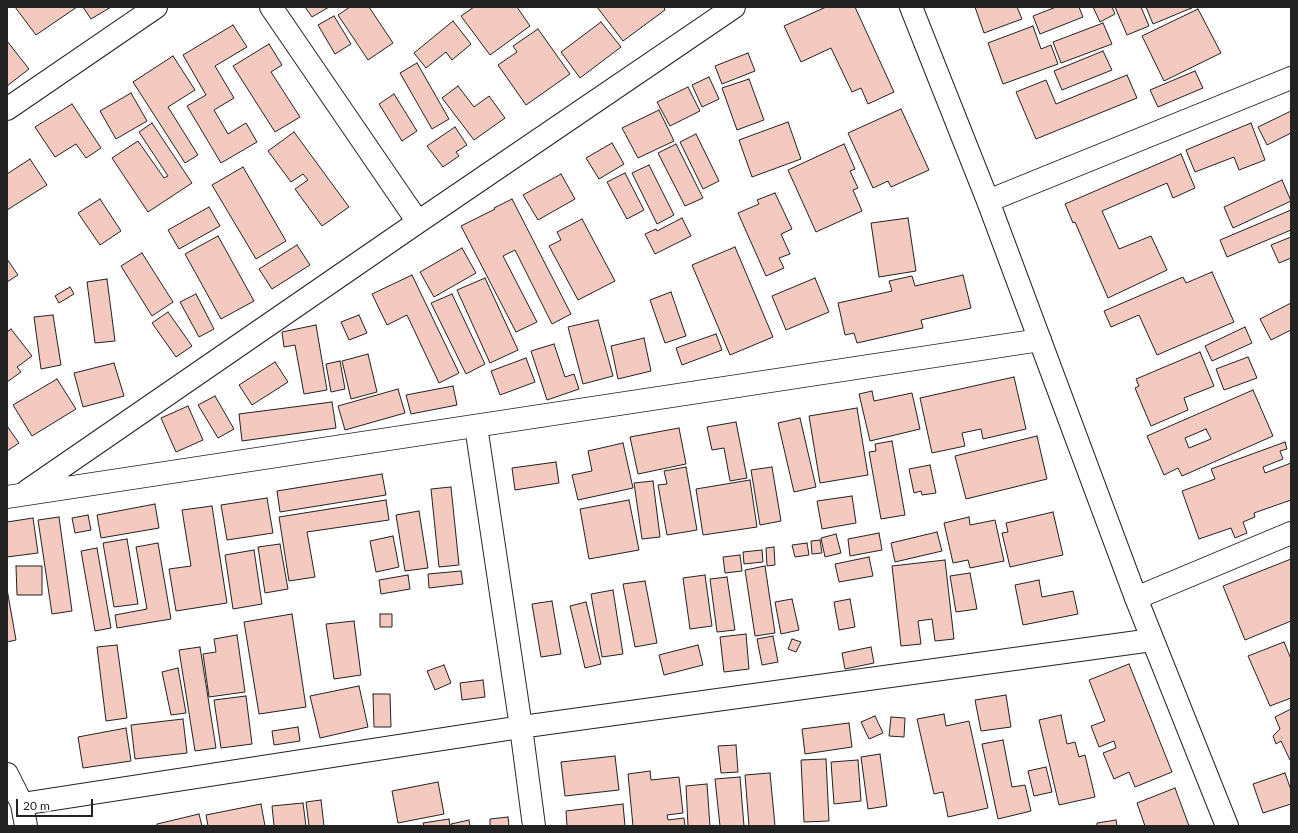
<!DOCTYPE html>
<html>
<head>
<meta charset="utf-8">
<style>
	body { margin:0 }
	#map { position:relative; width:1298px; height:833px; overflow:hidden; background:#fff; font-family:Lato,sans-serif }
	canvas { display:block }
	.frame { position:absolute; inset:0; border:8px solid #222; pointer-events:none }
	.scale { position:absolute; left:16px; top:799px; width:77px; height:18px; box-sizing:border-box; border:2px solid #222; border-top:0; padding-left:5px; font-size:12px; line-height:14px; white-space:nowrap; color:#222; -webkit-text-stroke:3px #fff; paint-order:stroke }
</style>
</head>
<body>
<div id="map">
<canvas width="1298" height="833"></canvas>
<div class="frame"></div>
<div class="scale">20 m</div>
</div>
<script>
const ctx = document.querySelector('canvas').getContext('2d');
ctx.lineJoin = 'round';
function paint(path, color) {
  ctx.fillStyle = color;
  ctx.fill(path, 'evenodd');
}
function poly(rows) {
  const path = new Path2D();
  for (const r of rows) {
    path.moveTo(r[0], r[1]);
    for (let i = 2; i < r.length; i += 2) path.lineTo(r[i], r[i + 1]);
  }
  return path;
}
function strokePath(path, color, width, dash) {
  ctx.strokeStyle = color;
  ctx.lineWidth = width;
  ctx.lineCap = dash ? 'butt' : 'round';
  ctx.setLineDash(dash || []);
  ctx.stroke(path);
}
const building = poly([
	[15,7,77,7,36,35,15,7],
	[83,7,111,7,91,19,83,7],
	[305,7,329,7,312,17,305,7],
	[350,7,369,7,393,43,368,60,338,15,350,7],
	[474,7,517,7,530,26,490,55,461,16,474,7],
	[597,7,664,7,665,10,623,41,597,7],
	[826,7,855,7,894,92,868,104,861,88,852,92,831,48,801,62,784,26,826,7],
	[975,7,1017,7,1022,19,984,33,975,7],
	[1056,7,1079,7,1083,17,1040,34,1033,16,1056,7],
	[1093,7,1112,7,1115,14,1100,22,1093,7],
	[1115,7,1141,7,1149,26,1127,35,1115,7],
	[1146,7,1194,7,1153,24,1146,7],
	[1198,9,1221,53,1164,81,1142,36,1198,9],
	[334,16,351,44,335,54,318,25,334,16],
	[453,21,471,44,452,60,446,52,426,68,414,53,453,21],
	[601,22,621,47,580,78,561,52,601,22],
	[1103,23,1112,44,1061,63,1053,42,1103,23],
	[233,25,247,47,215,66,234,98,214,110,228,134,246,123,257,142,221,163,187,106,206,95,183,55,233,25],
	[1033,26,1041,49,1051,45,1058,64,1003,84,988,43,1033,26],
	[538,29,570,74,526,105,498,65,517,52,513,46,538,29],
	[7,41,29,69,7,86,7,41],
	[269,44,282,65,271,72,300,117,275,132,233,66,269,44],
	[1103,51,1112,70,1062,90,1054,71,1103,51],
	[748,53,755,71,722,84,715,66,748,53],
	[173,56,195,90,168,107,198,155,185,163,133,82,173,56],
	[417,63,449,119,432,129,400,73,417,63],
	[1195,71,1203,88,1158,107,1150,90,1195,71],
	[1127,75,1137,98,1036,139,1016,92,1046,80,1056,104,1127,75],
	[709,77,719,99,702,107,692,85,709,77],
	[749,79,764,120,737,130,722,88,749,79],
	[458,86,474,107,489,96,505,118,474,140,442,98,458,86],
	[688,87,700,111,670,126,657,102,688,87],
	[131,93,147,121,116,139,100,111,131,93],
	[394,94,417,131,402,141,379,104,394,94],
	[72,104,101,148,86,158,76,144,55,157,35,127,72,104],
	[901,109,929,170,891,187,888,181,873,188,848,133,901,109],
	[659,110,674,141,638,158,622,128,659,110],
	[1291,111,1291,133,1267,145,1258,127,1291,111],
	[788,122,801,159,752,177,739,140,788,122],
	[152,123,192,183,148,212,112,158,138,141,164,178,168,176,139,132,152,123],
	[1251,123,1265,160,1239,170,1234,157,1195,172,1186,150,1251,123],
	[455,127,467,145,456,152,459,156,443,167,427,146,455,127],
	[294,132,349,207,322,226,295,189,308,180,303,174,291,182,268,151,294,132],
	[696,134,719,181,703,189,680,142,696,134],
	[612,143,624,164,599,179,586,158,612,143],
	[676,144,703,198,685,206,658,153,676,144],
	[844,144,855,169,850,171,858,188,853,190,862,211,816,232,788,170,844,144],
	[1181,154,1195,188,1173,198,1167,183,1102,211,1119,249,1151,236,1167,270,1108,298,1075,222,1073,223,1065,204,1181,154],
	[30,159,47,185,7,210,7,174,30,159],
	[649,165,674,215,657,224,632,173,649,165],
	[243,167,286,241,256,259,212,185,243,167],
	[625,173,644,210,627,219,607,182,625,173],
	[561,174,575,199,538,220,523,195,561,174],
	[1282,180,1291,201,1233,228,1224,207,1282,180],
	[775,193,792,229,781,234,790,254,779,258,784,268,766,276,738,213,759,204,757,200,775,193],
	[100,199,121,231,100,245,78,213,100,199],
	[512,199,571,314,552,324,515,250,503,256,537,322,516,332,461,226,495,209,494,208,512,199],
	[209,207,220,226,179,249,168,230,209,207],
	[1291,210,1291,230,1227,257,1220,240,1291,210],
	[682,218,691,236,655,254,645,234,656,229,657,231,682,218],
	[908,218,916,271,879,277,871,223,908,218],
	[582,219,615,281,578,300,549,246,561,240,557,232,582,219],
	[218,236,254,301,221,319,185,254,218,236],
	[1291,237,1291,258,1279,263,1271,245,1291,237],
	[297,245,310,265,272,289,259,269,297,245],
	[735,247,773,337,730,355,692,265,735,247],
	[462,248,476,273,434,297,420,272,462,248],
	[142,253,173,302,152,316,121,266,142,253],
	[7,259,18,275,7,282,7,259],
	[1212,272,1234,322,1157,355,1139,315,1111,327,1104,311,1183,277,1186,283,1212,272],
	[412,275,459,373,439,383,407,315,387,325,372,294,412,275],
	[963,275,971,308,921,320,923,328,857,343,854,333,845,335,838,303,892,291,889,281,912,276,915,286,963,275],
	[485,278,518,350,490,363,457,290,485,278],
	[815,278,829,312,786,330,772,296,815,278],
	[107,279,115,341,95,343,87,282,107,279],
	[70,287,74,294,59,303,55,296,70,287],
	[671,292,686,336,665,343,650,300,671,292],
	[196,294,214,329,199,337,180,302,196,294],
	[452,294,485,364,466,374,431,303,452,294],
	[1291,303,1291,330,1271,340,1260,319,1291,303],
	[168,312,192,346,176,357,152,323,168,312],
	[53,315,61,365,41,369,34,317,53,315],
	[359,315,367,333,349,340,341,322,359,315],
	[598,320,613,376,583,384,568,327,598,320],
	[316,325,327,390,304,394,295,345,284,347,282,332,316,325],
	[1245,327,1252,343,1212,361,1205,346,1245,327],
	[11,329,32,356,17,367,21,372,7,382,7,332,11,329],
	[716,334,722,350,682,365,676,348,716,334],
	[644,338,651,371,618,379,611,346,644,338],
	[554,344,565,377,574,374,579,389,547,400,531,351,554,344],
	[1200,352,1214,386,1184,398,1188,410,1151,426,1135,388,1139,386,1136,379,1200,352],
	[368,354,377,392,351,399,342,361,368,354],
	[1248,357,1257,378,1224,390,1216,369,1248,357],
	[526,358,535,382,500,395,491,371,526,358],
	[340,361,345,389,331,392,326,364,340,361],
	[275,362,288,382,252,405,239,385,275,362],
	[114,363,124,396,83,407,74,373,114,363],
	[1014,377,1026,429,983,439,981,429,962,433,965,446,932,453,920,398,1014,377],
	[57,379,76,409,32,436,13,405,57,379],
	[453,386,457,405,411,414,406,395,453,386],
	[398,389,405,413,345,430,338,406,398,389],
	[1253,390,1273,436,1182,476,1178,468,1164,475,1147,436,1253,390],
	[1206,429,1211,439,1189,448,1185,438,1206,429],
	[872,391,874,401,912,393,920,429,870,441,859,394,872,391],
	[215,396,234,429,218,438,198,405,215,396],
	[332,402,336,428,242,441,239,414,332,402],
	[188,406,203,440,176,452,161,418,188,406],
	[857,408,868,475,820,483,809,416,857,408],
	[800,418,816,487,794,492,778,423,800,418],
	[736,422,747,478,730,481,724,448,712,450,707,427,736,422],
	[7,426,19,443,7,451,7,426],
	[679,428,686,464,638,474,630,437,679,428],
	[1037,436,1047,479,966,499,955,456,1037,436],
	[892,441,905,515,881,519,869,452,876,451,875,444,892,441],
	[1285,442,1287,449,1280,451,1283,459,1263,467,1265,473,1291,463,1291,500,1254,513,1255,517,1243,522,1247,533,1235,538,1231,528,1199,539,1182,491,1215,479,1211,469,1285,442],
	[623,443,633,488,578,500,572,475,592,471,588,451,623,443],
	[556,462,559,483,515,490,512,468,556,462],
	[930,465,936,493,922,495,921,491,914,493,909,469,930,465],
	[686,467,697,530,667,535,658,485,667,484,664,471,686,467],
	[772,467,781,521,760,525,751,470,772,467],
	[382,474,386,495,280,512,277,491,382,474],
	[750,480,757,527,703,535,696,489,750,480],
	[653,481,660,537,642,539,634,483,653,481],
	[451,487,459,565,439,567,431,489,451,487],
	[852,496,856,523,822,529,817,501,852,496],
	[267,498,273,533,227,540,221,505,267,498],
	[386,500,389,520,307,532,315,577,289,581,279,517,386,500],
	[629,500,639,550,589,559,580,509,629,500],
	[155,504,159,528,101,538,97,515,155,504],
	[212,506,227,603,176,611,169,569,191,566,182,510,212,506],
	[419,511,428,568,405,571,396,515,419,511],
	[1053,512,1063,555,1010,567,1002,533,1008,532,1006,523,1053,512],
	[88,515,91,530,75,533,72,518,88,515],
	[59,517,72,611,52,614,38,520,59,517],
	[969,517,970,525,995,520,1004,561,970,568,968,560,953,563,944,523,969,517],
	[33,518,38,553,7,557,7,522,33,518],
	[937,532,942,551,895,562,891,543,937,532],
	[879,533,882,550,850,556,848,539,879,533],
	[836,534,841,553,825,557,821,538,836,534],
	[393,536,399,567,376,572,370,541,393,536],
	[127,539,138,604,114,607,103,543,127,539],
	[820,540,822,553,812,554,811,541,820,540],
	[158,543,171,619,117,628,115,615,147,609,136,547,158,543],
	[807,543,809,555,795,557,792,545,807,543],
	[280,544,288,589,265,593,258,547,280,544],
	[774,547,775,565,767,566,766,548,774,547],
	[97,548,111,628,95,631,81,551,97,548],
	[254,550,262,604,233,609,225,555,254,550],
	[762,550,763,562,744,564,743,552,762,550],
	[740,555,742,571,725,573,723,557,740,555],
	[869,557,873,576,839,582,835,564,869,557],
	[1291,559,1291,621,1245,640,1223,586,1291,559],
	[945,560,954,639,935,641,932,619,918,621,921,644,901,646,892,566,945,560],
	[16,566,42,566,42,595,17,595,16,566],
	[765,566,775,633,755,636,745,570,765,566],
	[461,571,463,584,429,588,428,574,461,571],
	[970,573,977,609,956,612,950,576,970,573],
	[408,575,410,589,381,594,379,580,408,575],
	[705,575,712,626,690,629,683,578,705,575],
	[727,577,735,630,717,632,710,579,727,577],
	[1039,580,1042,597,1073,591,1078,614,1023,625,1015,585,1039,580],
	[645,581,657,643,635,647,623,584,645,581],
	[7,589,16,640,7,642,7,589],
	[613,590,623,654,602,657,591,594,613,590],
	[792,599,799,630,781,634,775,602,792,599],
	[850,599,855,627,839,630,834,602,850,599],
	[552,601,561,654,541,657,532,604,552,601],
	[586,602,601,664,585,668,570,606,586,602],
	[292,614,306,707,259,714,244,622,292,614],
	[380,614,392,614,392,627,380,627,380,614],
	[354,621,361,675,334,679,326,624,354,621],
	[746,634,749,669,724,672,720,637,746,634],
	[237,635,245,692,209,697,203,654,216,652,214,639,237,635],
	[773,636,778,662,762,665,757,639,773,636],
	[792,639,801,642,796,652,788,649,792,639],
	[1284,642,1291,659,1291,698,1270,706,1248,656,1284,642],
	[117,645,127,718,106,721,97,647,117,645],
	[698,645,703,665,664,675,659,655,698,645],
	[200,647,216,748,195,751,179,650,200,647],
	[871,647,874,663,845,669,842,653,871,647],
	[1129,664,1172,772,1135,787,1129,772,1114,779,1103,753,1116,748,1114,741,1099,747,1091,726,1105,721,1089,680,1129,664],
	[444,665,451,683,435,690,427,671,444,665],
	[178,668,186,713,171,715,162,672,178,668],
	[483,680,485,697,462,700,460,683,483,680],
	[359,686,368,727,320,738,310,696,359,686],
	[373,694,390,694,391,727,374,727,373,694],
	[1006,695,1011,727,981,731,975,700,1006,695],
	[246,696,252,744,221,748,214,700,246,696],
	[1291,709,1291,760,1290,760,1281,741,1276,744,1273,736,1280,729,1275,717,1291,709],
	[944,714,946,726,969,721,988,808,948,817,943,792,934,794,917,719,944,714],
	[1061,715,1067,744,1075,742,1079,757,1085,755,1095,797,1059,805,1039,720,1061,715],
	[875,716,883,733,869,739,861,722,875,716],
	[891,717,905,718,904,737,889,736,891,717],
	[183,719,187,753,135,759,131,725,183,719],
	[849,723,852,747,805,754,802,729,849,723],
	[298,727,300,741,274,745,272,731,298,727],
	[126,728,131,761,83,768,78,737,126,728],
	[1003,740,1012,787,1025,785,1031,811,998,819,982,744,1003,740],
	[736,745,738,772,721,773,718,746,736,745],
	[880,754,887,806,868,809,861,757,880,754],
	[615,756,619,790,565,796,561,762,615,756],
	[826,759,829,821,804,822,801,760,826,759],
	[858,760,861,801,834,804,831,762,858,760],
	[1046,767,1052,792,1034,796,1028,771,1046,767],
	[650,771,651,780,679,777,683,813,667,815,668,820,684,818,685,826,633,826,628,774,650,771],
	[770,773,775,826,749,826,745,775,770,773],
	[1285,773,1291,790,1291,804,1263,813,1253,784,1285,773],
	[740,777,744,826,720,826,715,779,740,777],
	[438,782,444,814,398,823,392,791,438,782],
	[707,784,710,826,688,826,686,786,707,784],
	[1175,788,1189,826,1145,826,1137,803,1175,788],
	[321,800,324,826,309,826,306,802,321,800],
	[303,803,306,826,274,826,272,806,303,803],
	[261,804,265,826,208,826,206,815,261,804],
	[623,804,625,826,567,826,566,811,623,804],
	[199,814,202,826,157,826,157,824,199,814],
	[508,817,509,826,490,826,490,819,508,817],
	[449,819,450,826,424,826,423,823,449,819],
	[469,820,470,826,451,826,451,824,469,820],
	[1116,820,1117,826,1097,826,1097,823,1116,820]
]);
const street = poly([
	[271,7,418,222],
	[7,109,156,7],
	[988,201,1291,78],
	[476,426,521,727,534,826],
	[27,491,418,222,734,7],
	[7,497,1040,340],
	[1136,598,1291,533],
	[7,774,22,804,26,826],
	[22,804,521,727,1152,640]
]);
const secondary = poly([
	[911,7,988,201,1136,598,1227,826]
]);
paint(building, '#f3c9c0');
strokePath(building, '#222', 1);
strokePath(street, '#222', 24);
strokePath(secondary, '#222', 24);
strokePath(street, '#fff', 22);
strokePath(secondary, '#fff', 22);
</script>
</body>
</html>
